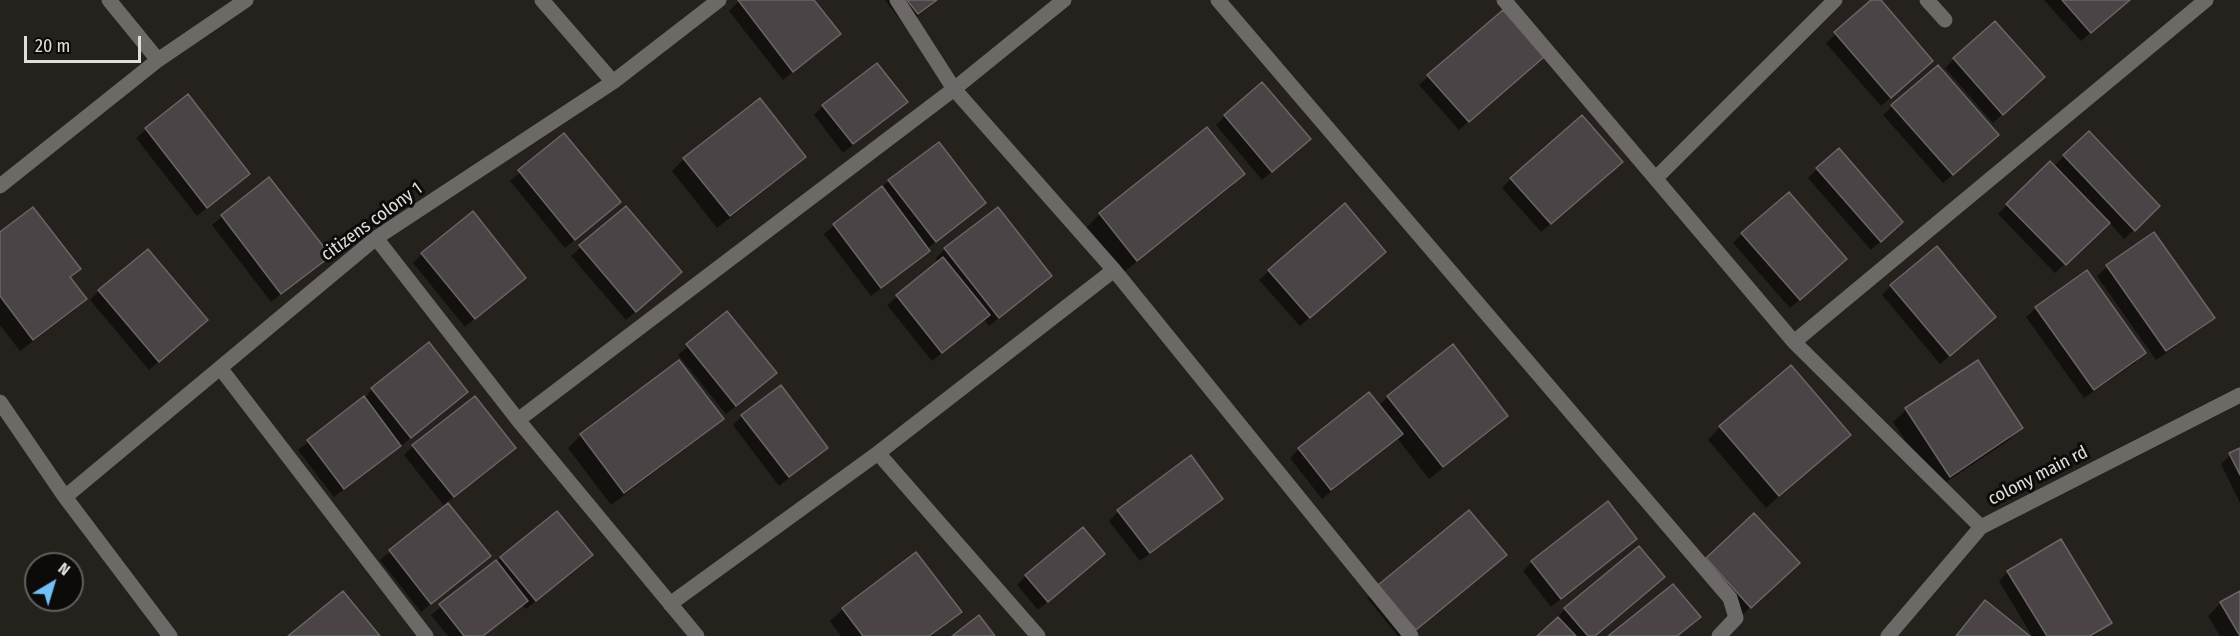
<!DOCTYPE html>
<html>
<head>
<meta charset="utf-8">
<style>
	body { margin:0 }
	#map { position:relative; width:2240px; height:636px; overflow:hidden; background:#25211c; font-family:"Fira Sans Condensed",sans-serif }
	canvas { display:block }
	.north { position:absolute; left:24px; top:552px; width:60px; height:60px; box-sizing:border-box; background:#0d0b09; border:2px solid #625f5d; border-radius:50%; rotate:38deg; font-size:16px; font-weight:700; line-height:24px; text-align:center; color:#e1deda }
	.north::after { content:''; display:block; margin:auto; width:21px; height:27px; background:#71c1f5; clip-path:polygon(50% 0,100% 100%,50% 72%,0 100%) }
	.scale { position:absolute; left:24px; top:36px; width:117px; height:27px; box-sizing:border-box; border:3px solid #e1deda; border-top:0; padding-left:8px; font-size:18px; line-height:21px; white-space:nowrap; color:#e1deda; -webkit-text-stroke:4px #0d0b09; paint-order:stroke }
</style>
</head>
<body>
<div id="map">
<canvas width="2240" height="636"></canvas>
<div class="north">N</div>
<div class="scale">20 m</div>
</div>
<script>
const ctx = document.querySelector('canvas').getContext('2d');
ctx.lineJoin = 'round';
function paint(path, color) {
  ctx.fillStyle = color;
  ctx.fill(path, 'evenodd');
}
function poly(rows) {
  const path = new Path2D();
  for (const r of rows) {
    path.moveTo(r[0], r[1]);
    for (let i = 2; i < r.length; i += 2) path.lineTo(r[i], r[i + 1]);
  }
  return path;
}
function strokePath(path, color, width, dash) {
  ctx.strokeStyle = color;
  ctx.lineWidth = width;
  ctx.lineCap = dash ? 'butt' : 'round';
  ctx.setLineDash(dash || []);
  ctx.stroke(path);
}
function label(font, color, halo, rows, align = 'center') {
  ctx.font = font + ' "Fira Sans Condensed",sans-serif';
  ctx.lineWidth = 6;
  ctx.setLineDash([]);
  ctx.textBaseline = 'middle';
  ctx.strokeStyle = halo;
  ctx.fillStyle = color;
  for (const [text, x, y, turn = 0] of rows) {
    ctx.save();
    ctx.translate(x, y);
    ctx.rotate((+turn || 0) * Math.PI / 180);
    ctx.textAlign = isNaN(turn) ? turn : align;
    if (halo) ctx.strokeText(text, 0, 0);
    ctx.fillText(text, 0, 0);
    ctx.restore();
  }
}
const shadow = poly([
	[740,0,813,0,839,34,783,80,729,11],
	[885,0,938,0,905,26],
	[1873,0,1879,0,1922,70,1881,106,1826,43],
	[2044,0,2128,0,2081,41],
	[1954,59,2033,86,1993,123,1945,68],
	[1533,66,1459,130,1419,85,1429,76],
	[188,96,239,183,197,216,136,138],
	[823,106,896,111,843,153,814,115],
	[1892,106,1988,144,1943,183,1883,115],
	[1225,116,1300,148,1262,180,1216,125],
	[1207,129,1243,174,1231,187,1124,272,1087,227,1100,214],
	[564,135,610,211,565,248,510,181],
	[804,156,792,169,717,228,672,171,684,159],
	[2064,156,2149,216,2124,239,2109,222,2055,273,1998,214,2050,163,2053,167],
	[1817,169,1892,231,1871,250,1808,178],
	[1612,171,1541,232,1502,188,1511,179],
	[269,179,329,256,271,302,212,225],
	[889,181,984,203,927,249,919,260,871,296,824,234],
	[1344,205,1375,261,1300,326,1259,280],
	[626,208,671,281,626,320,571,256],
	[997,209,1050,276,989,326,984,319,932,361,887,305,939,262,935,259,945,249],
	[0,233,79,268,69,279,85,299,72,312,20,351,0,325],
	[1742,234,1836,268,1790,308,1733,243],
	[2154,234,2213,318,2203,327,2156,360,2097,276,2107,267],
	[422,254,524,278,465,327,413,263],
	[2086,273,2144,353,2135,363,2084,398,2026,317,2036,308],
	[1891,286,1994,317,1940,364,1882,295],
	[99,291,206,320,149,370,90,300],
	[726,313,766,382,726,414,678,355],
	[679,362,722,419,709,431,611,505,568,448,581,435],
	[1977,362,2021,428,2008,441,1937,488,1893,422,1906,410],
	[372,389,466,392,390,455,334,497,298,450,364,399],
	[1388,397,1506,416,1494,428,1429,479,1397,438,1322,499,1290,458,1299,449,1378,406],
	[742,416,826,448,779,486,733,425],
	[1720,427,1849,435,1766,508,1708,440],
	[413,446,504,457,446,503,489,556,421,612,380,560,445,507,404,455],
	[2240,450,2240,503,2221,464,2230,455],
	[1191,458,1221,499,1212,508,1140,561,1109,521,1118,512],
	[1754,515,1789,572,1741,616,1697,568],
	[1635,539,1551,607,1523,571,1532,562],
	[591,555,526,609,522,604,483,636,448,636,431,615,501,558],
	[1505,555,1410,636,1398,636,1367,598,1379,586],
	[1094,563,1038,610,1017,585,1026,576],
	[2008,572,2110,623,2094,636,2032,636,1999,581],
	[2240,592,2240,636,2220,636,2208,616,2221,603],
	[843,609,960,611,931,636,841,636,830,621],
	[1565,609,1595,636,1540,636]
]);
const building = poly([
	[738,0,814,0,841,34,793,72,738,0],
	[907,0,937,0,918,14,907,0],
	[1871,0,1881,0,1933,61,1891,98,1834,32,1871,0],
	[2062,0,2130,0,2091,33,2062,0],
	[1503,10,1544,57,1469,122,1427,75,1503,10],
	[1995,21,2045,77,2003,115,1953,58,1995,21],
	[877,63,908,102,853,144,822,105,877,63],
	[1938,65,1999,135,1953,175,1891,105,1938,65],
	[1262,82,1311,139,1272,172,1224,115,1262,82],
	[188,94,250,174,207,208,145,128,188,94],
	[760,98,806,157,730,216,683,158,760,98],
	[1582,115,1623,162,1551,224,1510,178,1582,115],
	[1207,127,1245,174,1137,261,1099,213,1207,127],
	[2089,131,2160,206,2135,231,2063,155,2089,131],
	[564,133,621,202,575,240,518,170,564,133],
	[939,142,986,203,936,242,888,180,939,142],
	[1839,148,1903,222,1881,242,1816,168,1839,148],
	[2050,161,2110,223,2066,265,2006,204,2050,161],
	[269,177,331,256,281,294,221,215,269,177],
	[882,186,930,251,881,288,833,224,882,186],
	[1789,192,1847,259,1800,300,1741,233,1789,192],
	[1345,203,1386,252,1310,318,1268,270,1345,203],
	[626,206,682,272,636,312,579,245,626,206],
	[33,207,81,269,70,277,87,299,33,340,0,296,0,232,33,207],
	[998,207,1052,276,999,318,944,248,998,207],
	[473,211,526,278,475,319,421,253,473,211],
	[2154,232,2215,318,2166,351,2106,265,2154,232],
	[1937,246,1996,317,1950,356,1890,285,1937,246],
	[148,249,208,320,159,362,98,290,148,249],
	[943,257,990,315,942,353,896,295,943,257],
	[2087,270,2146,353,2094,390,2035,307,2087,270],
	[727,311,777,373,736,406,686,344,727,311],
	[429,342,468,392,411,438,371,388,429,342],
	[1453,344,1508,416,1443,467,1387,396,1453,344],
	[679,360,724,419,624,493,580,434,679,360],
	[1978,360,2023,428,1950,477,1905,408,1978,360],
	[1791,365,1851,435,1779,496,1719,426,1791,365],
	[781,385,828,448,789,477,741,415,781,385],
	[1369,392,1403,434,1331,490,1298,448,1369,392],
	[364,396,401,446,344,489,307,440,364,396],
	[475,396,516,448,454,497,412,445,475,396],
	[2240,448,2240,475,2229,453,2240,448],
	[1191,455,1223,499,1150,553,1117,510,1191,455],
	[1608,501,1637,539,1561,599,1531,561,1608,501],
	[448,503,491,556,431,604,389,550,448,503],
	[1469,510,1507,555,1416,630,1378,585,1469,510],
	[557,511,593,555,536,601,500,557,557,511],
	[1754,513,1800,563,1751,608,1706,558,1754,513],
	[1083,527,1105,554,1048,602,1025,575,1083,527],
	[2061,539,2112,623,2090,636,2047,636,2007,571,2061,539],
	[1639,546,1665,577,1595,636,1588,636,1564,608,1639,546],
	[916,552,962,612,929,636,863,636,842,608,916,552],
	[496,560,528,601,483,636,464,636,439,604,496,560],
	[1673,584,1701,617,1677,636,1608,636,1673,584],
	[343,591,380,636,288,636,343,591],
	[2240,591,2240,636,2220,602,2240,591],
	[1985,600,2030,636,1956,636,1985,600],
	[979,615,995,636,952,636,979,615],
	[1558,617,1576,636,1537,636,1558,617]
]);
const minor = poly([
	[109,0,158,60],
	[542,0,613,82],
	[897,0,954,89,1114,270,1411,636],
	[1218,0,1730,598,1736,618,1719,636],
	[1504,0,1794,342,1981,527],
	[1927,0,1945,20],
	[1656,178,1835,0],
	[0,186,158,60,246,0],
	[376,238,518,420,697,636],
	[1794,342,2206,0],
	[221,369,426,636],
	[0,402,65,497,170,636],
	[518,420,954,89,1064,0],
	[878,453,1038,636],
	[65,497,376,238,613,82,719,0],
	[670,604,878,453,1114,270],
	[1888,636,1981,527,2240,395]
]);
const streetNames = [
	["citizens colony 1",372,222,-36],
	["colony main rd",2038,476,-27]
];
paint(shadow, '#0007');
paint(building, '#4b4447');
strokePath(building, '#6c6467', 1.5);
strokePath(minor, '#6c6967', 15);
label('18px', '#e1deda', '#0d0b09', streetNames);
</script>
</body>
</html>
